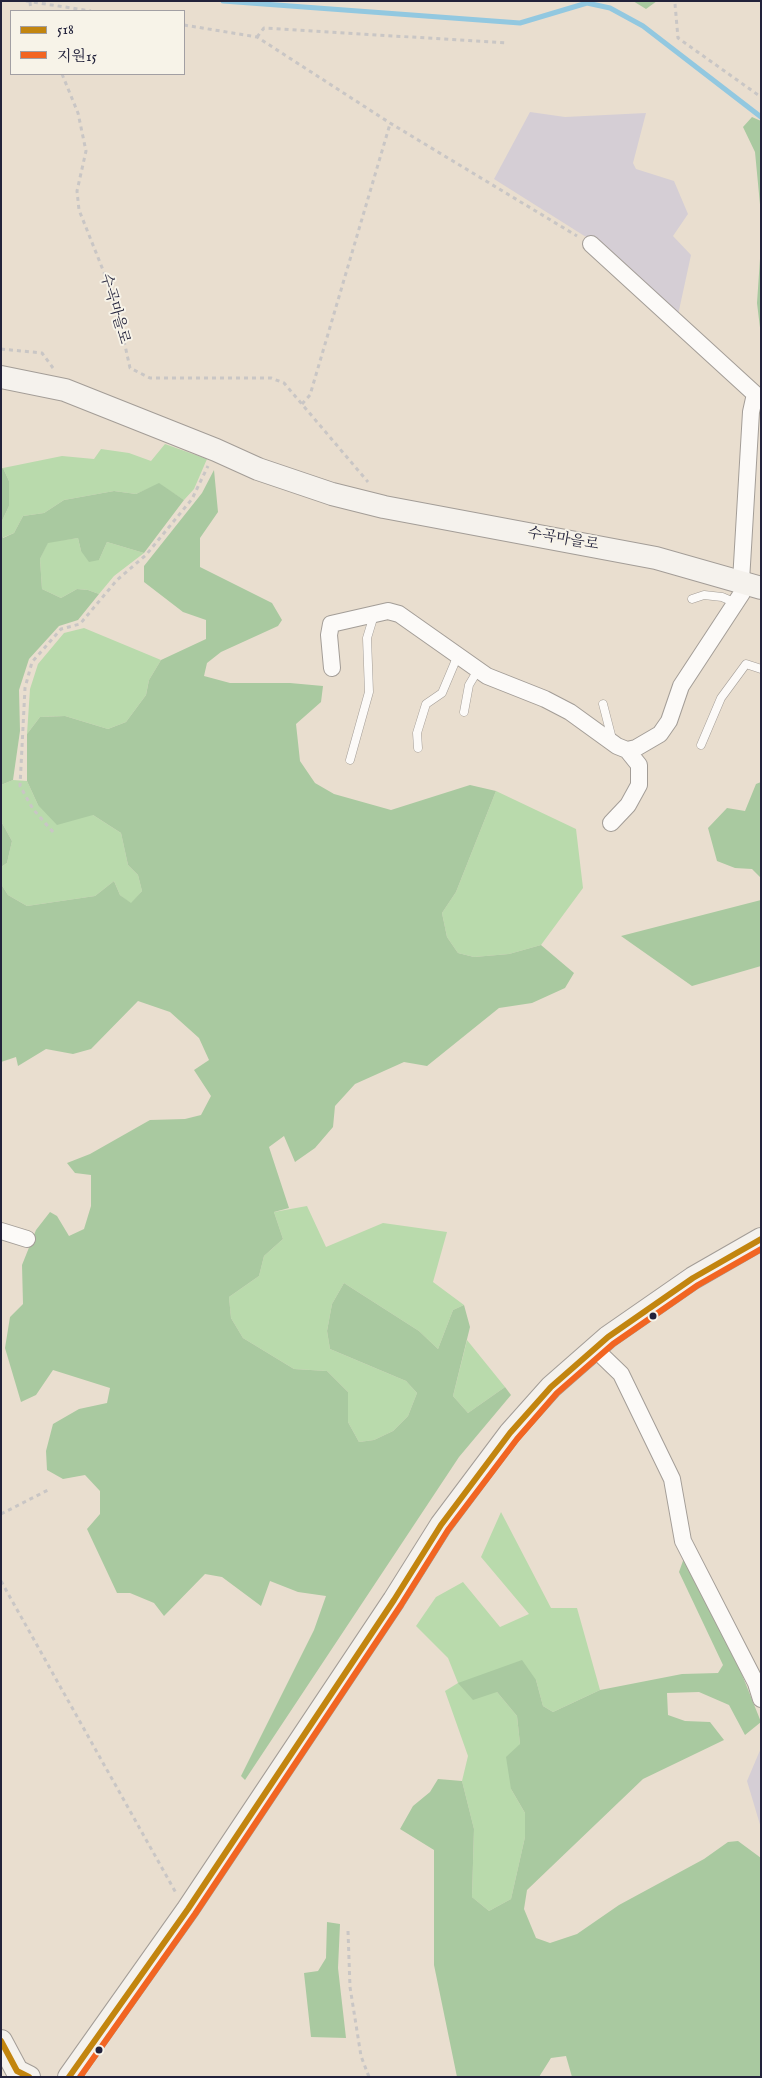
<!DOCTYPE html>
<html>
<head>
<meta charset="utf-8">
<style>
	body { margin:0 }
	#map { position:relative; width:762px; height:2078px; overflow:hidden; background:#e9decf; font-family:"IM FELL English","Noto Serif KR",serif }
	canvas { display:block }
	.frame { position:absolute; inset:0; border:2px solid #22223b; pointer-events:none }
	.legend { position:absolute; left:10px; top:10px; width:175px; height:65px; box-sizing:border-box; background:#f7f3e8; border:1px solid #a29fa3; margin:0; padding:6px 9px; list-style:none; font-size:15px; color:#22223b }
	.legend li { display:flex; align-items:center; gap:10px; height:25px }
	.legend b { width:25px; border:1px solid #a29fa3 }
</style>
</head>
<body>
<div id="map">
<canvas width="762" height="2078"></canvas>
<div class="frame"></div>
<ul class="legend">
<li><b style="height:6px;background:#c2850f"></b>518</li>
<li><b style="height:6px;background:#f26522"></b>지원15</li>
</ul>
</div>
<script>
const ctx = document.querySelector('canvas').getContext('2d');
ctx.lineJoin = 'round';
function paint(path, color) {
  ctx.fillStyle = color;
  ctx.fill(path, 'evenodd');
}
function poly(rows) {
  const path = new Path2D();
  for (const r of rows) {
    path.moveTo(r[0], r[1]);
    for (let i = 2; i < r.length; i += 2) path.lineTo(r[i], r[i + 1]);
  }
  return path;
}
function strokePath(path, color, width, dash) {
  ctx.strokeStyle = color;
  ctx.lineWidth = width;
  ctx.lineCap = dash ? 'butt' : 'round';
  ctx.setLineDash(dash || []);
  ctx.stroke(path);
}
function label(font, color, halo, rows, align = 'center') {
  ctx.font = font + ' "IM FELL English","Noto Serif KR",serif';
  ctx.lineWidth = 4;
  ctx.setLineDash([]);
  ctx.textBaseline = 'middle';
  ctx.strokeStyle = halo;
  ctx.fillStyle = color;
  for (const [text, x, y, turn = 0] of rows) {
    ctx.save();
    ctx.translate(x, y);
    ctx.rotate((+turn || 0) * Math.PI / 180);
    ctx.textAlign = isNaN(turn) ? turn : align;
    if (halo) ctx.strokeText(text, 0, 0);
    ctx.fillText(text, 0, 0);
    ctx.restore();
  }
}
const industrial = poly([
	[530,112,565,117,646,113,633,163,636,169,674,181,688,214,673,236,691,255,678,315,594,242,494,179],
	[761,1748,761,1828,747,1781]
]);
const green = poly([
	[165,444,207,459,194,489,184,500,159,484,136,494,114,491,64,500,44,513,23,516,14,533,2,538,1,523,9,506,9,481,3,468,62,456,94,459,101,449,129,453,151,461],
	[78,538,81,551,99,560,107,542,144,553,114,576,99,594,88,590,77,589,61,598,42,589,40,559,48,542],
	[84,628,161,660,149,680,146,695,126,722,108,729,65,716,40,717,27,734,30,689,38,664,64,633],
	[13,780,27,781,38,805,93,815,121,833,128,865,138,875,142,891,131,904,120,895,114,881,95,896,27,906,8,895,1,884,1,867,7,863,12,841,1,821,1,785],
	[496,791,576,829,583,888,541,945,509,954,474,957,458,953,447,937,442,913,456,892],
	[307,1206,326,1247,383,1223,447,1232,433,1282,464,1305,453,1310,438,1349,419,1331,344,1283,332,1304,327,1331,330,1349,406,1381,417,1393,408,1416,393,1431,374,1440,359,1442,348,1422,348,1392,327,1371,294,1369,243,1338,231,1318,229,1297,259,1276,264,1256,283,1239,274,1212],
	[467,1340,505,1387,468,1413,453,1396],
	[501,1512,551,1608,577,1608,600,1690,553,1712,543,1706,536,1680,497,1692,517,1716,520,1744,511,1789,525,1813,525,1837,511,1899,489,1911,472,1897,474,1829,462,1781,468,1756,445,1691,458,1683,448,1658,416,1626,436,1597,463,1582,500,1627,529,1614,481,1557]
]);
const forest = poly([
	[633,1,657,1,646,9],
	[752,117,761,121,761,215,755,152,743,127],
	[761,244,761,336,757,303],
	[3,468,9,481,9,506,1,523,1,469],
	[214,470,218,512,200,538,200,567,272,603,282,620,278,626,221,652,207,663,204,676,230,683,290,683,323,686,321,702,296,724,300,761,315,783,334,794,391,810,470,785,496,791,456,892,442,913,447,937,458,953,474,957,509,954,541,945,574,973,565,988,532,1003,499,1008,427,1066,404,1062,355,1084,335,1106,333,1127,315,1148,295,1162,284,1136,269,1147,289,1208,274,1212,283,1239,264,1256,259,1276,229,1297,231,1318,243,1338,294,1369,327,1371,348,1392,348,1422,359,1442,374,1440,393,1431,408,1416,417,1393,406,1381,330,1349,327,1331,332,1304,344,1283,419,1331,438,1349,453,1310,464,1305,470,1327,453,1396,468,1413,505,1387,511,1395,459,1457,245,1780,241,1776,314,1630,326,1596,298,1592,270,1581,261,1606,222,1577,205,1574,164,1616,154,1603,130,1593,117,1593,87,1529,100,1514,100,1491,85,1475,63,1479,47,1470,46,1451,53,1424,79,1409,107,1403,110,1388,53,1370,36,1395,21,1402,5,1348,10,1317,23,1304,22,1265,36,1230,50,1212,57,1216,69,1236,84,1229,91,1206,91,1175,75,1173,67,1163,90,1154,150,1120,185,1119,201,1115,211,1096,194,1070,209,1060,199,1038,170,1012,138,1001,91,1049,73,1054,46,1049,18,1066,16,1057,1,1062,1,884,8,895,27,906,95,896,114,881,120,895,131,903,142,891,138,875,128,865,121,833,93,815,57,825,38,805,27,781,27,734,40,717,65,716,108,729,126,722,146,695,149,680,161,660,206,639,206,620,183,612,144,582,144,566,202,493],
	[159,483,184,500,144,553,107,542,99,560,89,562,81,551,78,538,48,543,40,559,42,589,61,598,77,589,88,590,99,594,78,620,59,626,29,659,19,690,20,731,13,780,1,785,1,535,3,538,14,533,23,516,44,513,64,500,114,491,136,494],
	[761,782,761,878,752,869,735,868,717,861,708,828,727,808,745,811,756,784],
	[1,821,12,841,7,863,1,867],
	[761,900,761,966,692,986,621,936],
	[684,1558,739,1667,761,1722,745,1735,729,1705,699,1692,667,1693,668,1715,685,1721,710,1722,724,1740,643,1779,527,1890,524,1909,536,1938,550,1943,577,1934,619,1905,704,1859,728,1842,738,1841,761,1858,761,2077,572,2077,566,2056,551,2058,539,2077,457,2077,434,1965,434,1850,400,1829,413,1806,430,1792,438,1779,462,1781,474,1829,472,1897,489,1911,511,1899,525,1837,525,1813,511,1789,506,1757,520,1744,517,1716,497,1692,473,1700,458,1683,522,1660,536,1680,543,1706,553,1712,600,1690,682,1674,718,1673,723,1665,679,1572],
	[327,1922,340,1924,338,1968,346,2038,311,2037,304,1973,318,1971,326,1958]
]);
const stream = poly([
	[223,1,520,23,587,3,610,8,643,26,761,117]
]);
const path = poly([
	[26,1,91,11],
	[30,2,31,11],
	[675,4,678,38,761,97],
	[184,25,257,37,390,123,577,236],
	[257,37,264,28,508,43],
	[62,74,78,113,86,151,77,191,79,210,115,300,130,368,150,378,271,378,284,383,368,482],
	[1,349,42,353,53,368],
	[302,404,310,395,390,124],
	[53,832,33,809,20,786,25,688,32,662,61,629,80,624,117,580,146,555,192,499,208,466],
	[1,1514,50,1489],
	[1,1581,176,1893],
	[348,1931,350,1987,361,2056,369,2077]
]);
const lane = poly([
	[692,599,704,595,722,597,736,603],
	[603,704,611,735,608,740],
	[464,712,469,685,478,670],
	[701,745,721,698,746,664,761,669],
	[418,748,417,733,426,704,442,693,458,655],
	[350,760,369,692,367,638,374,615]
]);
const street = poly([
	[332,668,329,635,331,624,388,611,399,614,487,676,545,699,570,712,617,746,627,750,636,748,660,734,669,721,681,686,742,593,741,581,751,412,755,394,591,244],
	[611,823,628,805,639,785,639,765,627,750],
	[1,1231,27,1239],
	[594,1348,621,1374,672,1479,683,1541,756,1683,761,1699]
]);
const secondary = poly([
	[1,377,65,390,216,450,258,469,332,494,384,507,656,558,761,588],
	[1,2041,17,2071,29,2077],
	[69,2077,188,1909,394,1600,441,1525,510,1433,551,1387,608,1337,693,1278,761,1239]
]);
const bus1 = poly([
	[1,2041,17,2071,29,2077],
	[69,2077,188,1909,394,1600,441,1525,510,1433,551,1387,608,1337,693,1278,761,1239]
]);
const bus2 = poly([
	[80,2077,195,1914,401,1605,448,1530,517,1439,557,1393,613,1344,698,1285,761,1249]
]);
const markers = [
	[653,1316,4.5,"#22223b"],
	[99,2050,4.5,"#22223b"]
];
const streetNames = [
	["수곡마을로",114,309,74],
	["수곡마을로",563,540,10]
];
paint(industrial, '#d5ced5');
paint(green, '#b9daac');
paint(forest, '#a9c9a0');
strokePath(stream, '#92c8e0', 5);
strokePath(lane, '#a39d97', 9);
strokePath(street, '#a39d97', 18);
strokePath(secondary, '#a39d97', 24);
strokePath(path, '#c9c6c5', 3, [4, 4]);
strokePath(lane, '#fcfaf8', 8);
strokePath(street, '#fcfaf8', 16);
strokePath(secondary, '#f5f2ed', 22);
strokePath(bus1, '#c2850f', 6);
strokePath(bus2, '#f26522', 6);
for (const [x, y, r, color] of markers) {
  const dot = new Path2D();
  dot.arc(x, y, r, 0, 2 * Math.PI);
  ctx.fillStyle = color;
  ctx.fill(dot);
  strokePath(dot, '#f7f3e8', 2);
}
label('15px', '#22223b', '#f7f3e8', streetNames);
</script>
</body>
</html>
